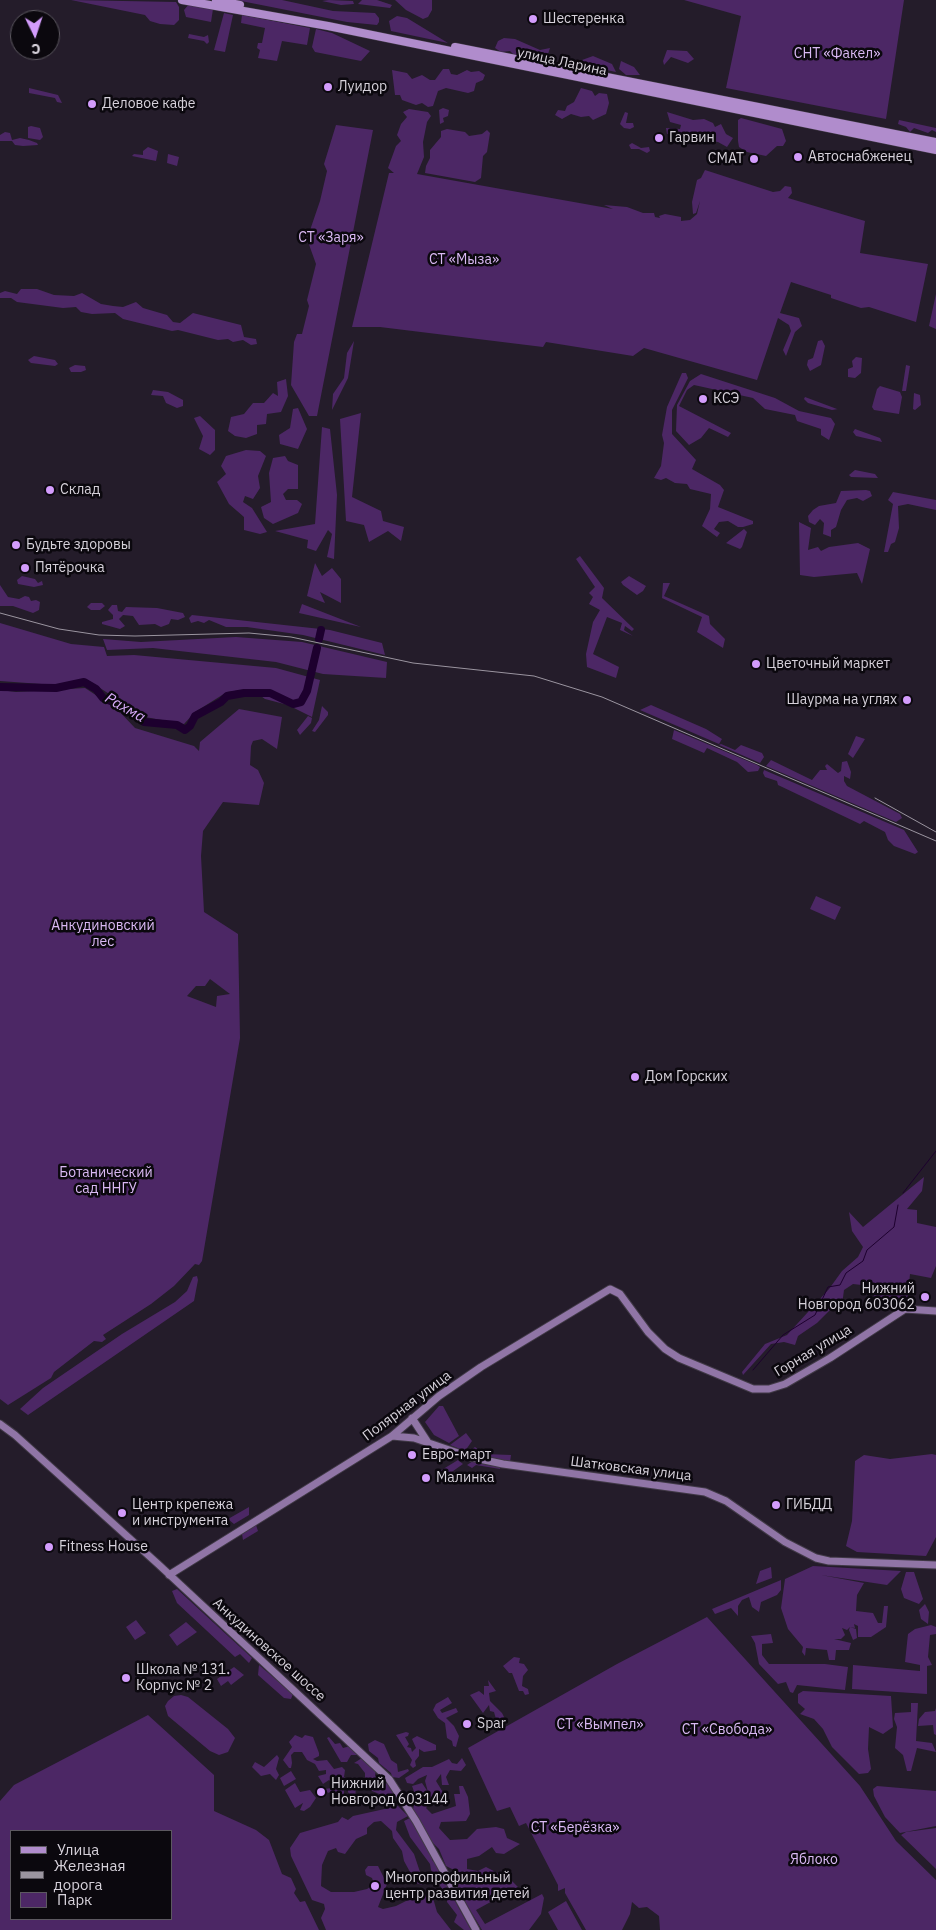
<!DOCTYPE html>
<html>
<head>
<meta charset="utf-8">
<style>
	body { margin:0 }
	#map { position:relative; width:936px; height:1930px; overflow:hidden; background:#241c2a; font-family:"IBM Plex Sans",sans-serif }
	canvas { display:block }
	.legend { position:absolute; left:10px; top:1830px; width:162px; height:90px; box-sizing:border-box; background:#0b080e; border:1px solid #5c5860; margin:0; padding:6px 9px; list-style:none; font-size:15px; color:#d6d1da }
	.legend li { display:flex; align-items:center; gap:10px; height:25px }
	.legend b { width:25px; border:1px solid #5c5860 }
	.north { position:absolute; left:10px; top:10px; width:50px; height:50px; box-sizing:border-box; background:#0b080e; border:1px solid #5c5860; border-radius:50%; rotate:176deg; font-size:14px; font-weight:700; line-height:20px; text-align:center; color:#d6d1da }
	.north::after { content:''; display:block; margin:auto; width:18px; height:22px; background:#d39cfc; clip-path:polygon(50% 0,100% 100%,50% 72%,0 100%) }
</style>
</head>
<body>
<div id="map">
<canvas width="936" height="1930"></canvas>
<ul class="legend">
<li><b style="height:6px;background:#b08ccc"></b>Улица</li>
<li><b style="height:6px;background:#9b95a0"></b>Железная дорога</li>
<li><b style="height:14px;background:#4c2765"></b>Парк</li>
</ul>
<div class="north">С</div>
</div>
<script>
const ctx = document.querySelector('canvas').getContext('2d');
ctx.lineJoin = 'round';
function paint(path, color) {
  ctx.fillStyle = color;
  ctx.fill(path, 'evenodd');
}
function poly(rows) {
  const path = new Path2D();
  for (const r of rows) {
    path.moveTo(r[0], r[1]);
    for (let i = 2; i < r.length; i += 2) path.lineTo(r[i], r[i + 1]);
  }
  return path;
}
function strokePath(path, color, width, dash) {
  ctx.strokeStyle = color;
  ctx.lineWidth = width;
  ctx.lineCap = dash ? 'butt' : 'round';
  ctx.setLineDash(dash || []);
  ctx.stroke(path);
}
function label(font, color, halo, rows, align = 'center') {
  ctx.font = font + ' "IBM Plex Sans",sans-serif';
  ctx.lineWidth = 5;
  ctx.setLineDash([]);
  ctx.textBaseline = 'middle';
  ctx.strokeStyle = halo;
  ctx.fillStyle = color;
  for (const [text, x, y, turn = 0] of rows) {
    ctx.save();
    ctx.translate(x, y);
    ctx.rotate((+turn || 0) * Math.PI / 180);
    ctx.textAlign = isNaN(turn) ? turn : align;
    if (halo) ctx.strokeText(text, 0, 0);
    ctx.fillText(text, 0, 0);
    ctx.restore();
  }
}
const green = poly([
	[71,0,176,2,179,7,179,20,174,25,160,24,150,21,145,15],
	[236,0,282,0,333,11,375,13,379,18,379,22,377,25,347,22],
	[329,0,353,1,354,4,341,5,322,1],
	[362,0,377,0,392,5,390,8,358,4],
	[395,0,432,0,432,10,428,17,423,19,406,10],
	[684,0,904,0,886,119,726,88,741,16],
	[189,4,213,9,211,22,186,17,184,10],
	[224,13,233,15,225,52,214,50],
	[242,15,310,28,307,45,282,41,277,61,258,58,260,50,257,48,258,43,262,43,265,28,241,23],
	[397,16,407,18,448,43,391,31,389,21],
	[316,29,332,33,370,51,361,61,315,52,312,47],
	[189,34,204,37,208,35,209,42,207,44,204,41,188,38],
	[504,38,515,39,540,50,550,48,548,54,554,61,514,55,510,51,501,52,495,48,498,41],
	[667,50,687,51,694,59,688,63,671,57,664,65,663,61],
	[593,56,612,64,616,72,602,69,597,72,594,69,594,66,585,63,582,60],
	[621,61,634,67,640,75,626,75,619,69],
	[443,69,449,69,451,74,457,75,467,70,471,72,479,71,485,75,483,80,476,83,474,91,468,93,446,88,438,91,433,106,428,107,422,103,416,105,402,100,400,95,395,95,392,70,407,73,412,79,422,75,430,80,435,80],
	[29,88,58,95,62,103,57,102,55,98,29,93],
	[581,88,592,91,595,96,599,93,607,94,609,103,606,114,593,120,589,116,581,117,571,114,562,119,555,115,558,110,565,111,567,106,574,102],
	[443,108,449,110,448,116,443,118,444,122,440,124,439,110],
	[409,109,428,112,431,116,427,122,423,142,424,157,417,174,613,209,604,205,627,207,643,213,654,213,655,217,660,218,659,216,665,214,681,217,681,221,690,220,697,214,700,201,696,213,693,214,692,202,697,180,701,178,705,170,773,192,780,191,785,186,791,187,792,193,788,198,865,221,860,253,928,264,916,322,869,307,861,308,831,298,831,295,791,282,780,313,799,318,802,326,795,332,786,356,783,350,791,331,789,325,778,318,757,380,644,348,633,356,546,342,543,347,380,327,352,327,389,173,394,173,388,168,396,146,401,141,397,135,401,124,407,117,403,112],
	[625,112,628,113,626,123,633,123,634,127,630,129,624,128,620,124],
	[667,112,693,120,704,119,713,123,715,127,721,124,726,134,733,138,727,147,718,142,667,134,666,128,680,129,681,125,670,122],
	[741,118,782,129,786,141,783,146,777,146,766,156,747,152,739,147,738,141,738,120],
	[899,120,936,128,936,132,932,130,928,133,914,128,910,132,906,127,898,124],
	[336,125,373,130,317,416,309,416,291,385,294,342,297,334,302,334,309,306,307,300,316,264,307,239,320,201,327,171,324,164],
	[31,126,40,128,43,137,40,140,28,138,28,127],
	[447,129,465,132,469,136,482,134,487,130,490,133,487,152,483,156,481,178,475,182,425,173,426,166,430,158,430,150,441,137,441,131],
	[5,132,10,133,12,140,20,138,29,140,37,143,38,145,23,146,15,145,12,141,0,141,0,135],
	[632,143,641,148,649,147,650,151,647,153,639,149,631,149,629,145],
	[148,147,158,151,156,161,132,156,134,154,143,155,143,151],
	[168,154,179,157,177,166,167,163],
	[21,289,37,289,54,295,74,296,82,293,101,304,113,306,123,307,136,302,143,308,167,315,173,322,180,323,193,313,241,325,244,337,256,339,257,344,251,345,243,340,233,342,228,339,218,340,178,330,172,331,123,319,115,313,92,314,81,312,76,307,63,308,17,302,11,298,0,298,0,293,5,291,17,294],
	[936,294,936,329,929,326],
	[822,340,825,346,821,365,810,371,807,365,808,360,813,358,818,341],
	[354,341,348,378,332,410,333,394,344,378,347,353],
	[34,356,55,360,58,364,55,366,31,363,28,360],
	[856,357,862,358,861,373,855,378,848,377,848,369,853,367,852,361],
	[75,365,85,366,86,370,81,372,71,372,69,368],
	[906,365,910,366,906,391,902,391],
	[682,373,686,373,688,378,672,410,672,434,696,460,692,469,720,485,724,490,718,507,753,521,753,524,743,527,738,527,728,521,719,522,714,529,720,533,717,537,702,526,710,509,711,494,690,489,687,484,675,483,666,478,661,480,654,478,661,466,664,443,662,435,667,407],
	[701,374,775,398,799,411,831,418,835,424,829,440,821,435,821,429,797,421,795,415,765,409,753,398,694,385,687,390,679,406,731,433,728,437,709,428,701,438,689,445,676,431,677,405,690,381],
	[286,379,288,396,281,412,267,414,266,424,257,425,257,434,246,438,235,436,228,431,231,417,244,414,253,403,264,403,273,393,278,396,277,382],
	[880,386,900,392,902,397,899,414,874,410,872,407,877,389],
	[153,390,168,392,183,400,183,406,177,408,166,403,163,396,151,395],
	[914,393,920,395,921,405,915,410,913,409],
	[805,397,837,409,838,409,832,410,808,403,804,399],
	[298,408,307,429,298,449,280,444,279,435,290,428,293,409],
	[361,413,352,497,381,511,383,521,404,527,401,541,388,531,369,542,364,525,346,521,340,419],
	[200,416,215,430,215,450,210,455,199,449,203,436,194,418],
	[322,427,330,429,337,495,334,559,327,557,332,534,328,530,316,551,307,548,308,540,275,531,315,524],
	[855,429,880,438,882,442,856,436,853,432],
	[246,450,260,451,266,456,258,476,260,488,253,499,245,496,243,502,252,508,267,532,260,534,244,530,244,517,229,504,217,482,226,474,221,466,226,456],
	[285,456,288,461,298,465,298,489,288,489,283,494,286,500,297,500,302,504,298,513,273,524,264,518,261,507,271,502,269,473,273,458],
	[855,470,875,474,878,478,851,477,849,475],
	[866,490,870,491,872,496,863,501,857,498,847,500,841,510,836,527,831,530,831,537,823,534,824,523,820,519,815,525,809,522,808,516,813,510,819,506,836,503,841,491],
	[893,492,936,500,936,510,908,504,898,506,899,528,895,542,891,544,888,552,884,552,893,504,888,500],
	[799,522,811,528,808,550,818,547,821,551,829,547,858,543,870,549,862,584,857,573,814,577,800,575],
	[744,529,747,532,742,547,740,549,726,543],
	[580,556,604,588,602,598,634,629,632,631,625,626,624,630,633,636,620,630,622,623,607,617,593,654,619,667,616,678,587,667,586,654,593,622,600,610,589,604,593,597,589,593,595,587,576,559],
	[315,563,322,576,332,568,341,579,341,603,320,592,325,603,307,596],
	[22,576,35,579,38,583,42,581,43,585,34,587,18,584,17,580],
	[629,576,646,586,643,591,637,595,623,585,621,582],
	[663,583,670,583,664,596,709,616,710,624,725,639,723,648,697,632,702,617,662,598],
	[0,585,8,597,19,599,25,596,29,597,31,601,36,600,40,602,39,610,33,613,13,606,0,606],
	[91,603,102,603,105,606,100,610,91,610,87,607],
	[302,604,361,627,299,613],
	[112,605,117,605,118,611,122,612,126,607,157,608,183,613,185,617,178,620,171,619,169,624,161,627,155,624,139,625,133,616,123,615,119,619,125,626,120,629,102,624,102,622,113,619,113,615,108,610],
	[192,615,330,630,382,643,385,655,303,635,247,627,226,627,209,620,204,623,198,621,191,623,189,618],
	[0,623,71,644,104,647,107,656,134,655,276,668,320,680,312,717,288,705,265,699,251,689,227,692,195,712,184,724,145,717,86,679,55,685,0,681],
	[236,637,302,642,387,662,386,678,323,674,276,662,153,648,107,650,103,639,141,642],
	[85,688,117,709,135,728,194,746,199,751,200,742,239,709,282,717,277,749,262,739,253,741,251,746,250,765,258,770,264,783,259,805,223,802,203,831,201,856,204,912,238,934,240,1038,202,1261,199,1265,195,1264,174,1286,151,1304,103,1335,106,1339,102,1342,94,1341,54,1372,51,1378,8,1405,0,1399,0,690,16,692],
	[210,979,230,994,217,996,216,1007,187,996,196,986,205,986],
	[651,705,706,729,722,739,719,744,640,710],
	[322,706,328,712,328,715,315,732,312,731,319,720],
	[308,716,312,718,311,723,300,735,297,730],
	[674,730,757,765,760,767,758,771,748,772,737,762,707,748,704,753,672,739],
	[856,736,865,739,853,758,848,754],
	[721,744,735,750,741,745,762,753,764,757,760,763,719,745],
	[771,760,812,780,820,770,827,770,825,766,827,764,838,773,841,771,842,762,847,761,851,772,850,779,844,776,844,781,847,786,900,814,902,818,896,822,766,766],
	[764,770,904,830,918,852,915,854,894,846,888,840,885,832,864,821,860,824,778,785,777,781,765,777,763,773],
	[816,896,841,907,835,920,810,909],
	[924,1177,922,1191,907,1209,917,1210,917,1223,936,1227,936,1266,931,1278,910,1274,907,1305,875,1299,870,1286,853,1284,844,1290,842,1305,833,1307,817,1323,798,1336,795,1345,784,1342,771,1344,743,1375,742,1372,765,1344,787,1335,829,1289,842,1271,858,1257,863,1247,852,1231,849,1212,863,1227],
	[197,1276,198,1280,194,1301,28,1415,20,1409,43,1388,122,1334,175,1302,187,1291,193,1277],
	[439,1406,443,1406,459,1436,449,1443,434,1435,425,1422],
	[466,1433,472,1441,465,1451,450,1445],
	[475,1447,484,1454,511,1455,510,1462,484,1458,472,1449],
	[932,1454,936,1455,936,1537,926,1556,857,1552,846,1546,852,1521,855,1461,864,1455,890,1459],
	[458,1460,463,1464,439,1481,435,1474],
	[473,1461,501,1466,500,1469,476,1465,472,1468,467,1465],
	[249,1507,249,1515,234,1524,228,1519],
	[256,1525,258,1531,243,1540,242,1534],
	[813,1566,901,1571,887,1585,821,1575,864,1583,857,1595,856,1611,873,1613,878,1623,882,1623,884,1606,888,1606,886,1627,871,1637,858,1637,858,1626,854,1624,855,1628,850,1627,856,1629,857,1638,853,1640,849,1630,850,1627,847,1630,842,1628,845,1635,841,1639,834,1639,832,1636,834,1639,851,1643,849,1650,836,1650,835,1660,829,1660,827,1650,806,1648,805,1656,802,1652,803,1647,788,1629,781,1608,785,1579],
	[771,1567,772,1578,756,1584,760,1571],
	[906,1572,914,1572,923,1599,919,1604,904,1598,901,1589],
	[781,1580,781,1590,777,1595,761,1602,759,1612,752,1607,749,1597,742,1600,738,1606,738,1616,731,1608,715,1614,712,1609],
	[177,1589,252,1658,249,1663,240,1654,235,1657,177,1603,172,1591],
	[925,1604,929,1612,928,1624,921,1619,919,1610],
	[707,1617,860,1786,896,1841,936,1880,936,1930,660,1930,659,1916,647,1907,639,1908,632,1902,630,1914,622,1930,586,1930,565,1893,565,1888,558,1891,558,1885,526,1823,519,1826,510,1807,497,1811,468,1748,617,1664],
	[136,1620,146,1633,135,1640,126,1627],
	[186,1622,197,1632,177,1646,169,1635],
	[931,1625,936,1627,936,1634,930,1635,928,1657,932,1665,927,1666,927,1694,852,1689,853,1665,920,1671,920,1665,905,1662,908,1634,915,1629],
	[771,1634,773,1643,762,1644,762,1655,769,1664,825,1664,848,1667,845,1690,797,1685,793,1693,790,1692,786,1682,778,1684,759,1664,755,1643,751,1636],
	[514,1657,520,1658,519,1663,524,1664,528,1670,523,1676,522,1686,528,1689,529,1694,525,1695,523,1691,519,1691,512,1673,509,1673,503,1666],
	[259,1665,293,1694,291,1699,284,1698,258,1675],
	[234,1667,244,1675,231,1685,228,1681,221,1686,217,1679],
	[488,1680,496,1691,489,1693,490,1701,502,1713,504,1717,501,1722,496,1719,494,1712,490,1711,489,1705,483,1713,470,1695,479,1691,484,1695,484,1686,489,1686],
	[803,1691,891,1696,893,1727,883,1734,869,1727,868,1749,871,1769,868,1773,859,1774,832,1747,823,1729,814,1719,800,1714,805,1709,798,1703,798,1694],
	[181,1695,188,1697,228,1729,235,1738,228,1752,219,1755,210,1751,168,1716,165,1706,168,1701,174,1696],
	[448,1697,452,1703,440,1710,442,1713,456,1708,458,1712,446,1718,454,1726,459,1736,456,1747,453,1746,452,1741,447,1738,445,1723,438,1718,433,1710,436,1704],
	[911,1703,918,1703,916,1741,932,1743,936,1752,917,1748,911,1771,907,1771,903,1755,895,1748,897,1727,894,1719,895,1713,911,1712],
	[936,1708,936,1735,934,1734,933,1725,918,1726,919,1719,925,1712,935,1711],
	[148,1715,214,1775,214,1811,256,1830,269,1840,282,1874,291,1878,296,1889,294,1893,300,1902,305,1901,319,1930,0,1930,0,1801,14,1785],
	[11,1831,171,1831,171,1919,11,1919],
	[406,1732,409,1733,408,1736,405,1737,409,1744,407,1747,411,1748,412,1752,416,1748,412,1739,417,1736,436,1745,436,1750,424,1752,419,1749,419,1756,415,1761,416,1766,413,1768,410,1765,412,1760,396,1735],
	[295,1735,302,1738,305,1735,313,1737,319,1753,319,1756,313,1759,317,1761,327,1760,334,1769,342,1767,345,1770,344,1777,356,1788,355,1797,352,1798,348,1792,348,1787,344,1789,344,1794,335,1798,333,1791,328,1793,325,1789,331,1788,331,1782,329,1780,323,1784,318,1776,326,1774,326,1770,319,1771,315,1764,307,1760,302,1752,294,1752,291,1755,292,1763,291,1768,289,1768,283,1760,292,1747,289,1742],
	[329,1737,335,1744,340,1743,343,1748,350,1746,359,1751,358,1755,351,1755,347,1762,341,1762,327,1738],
	[375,1740,384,1744,391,1760,397,1764,398,1772,408,1769,409,1771,399,1778,392,1777,391,1773,379,1763,378,1758,369,1751,368,1744],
	[277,1755,279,1758,276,1769,279,1775,276,1780,270,1774,261,1776,252,1767,255,1762,264,1767],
	[362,1758,366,1758,367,1764,376,1769,375,1776,381,1777,385,1783,390,1784,395,1794,388,1802,382,1804,382,1795,372,1791,370,1787,374,1784,372,1780,368,1781,365,1779,365,1773,358,1764,354,1763],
	[462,1758,466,1765,461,1771,450,1770,446,1777,449,1785,442,1785,441,1774,436,1781,447,1799,447,1804,434,1798,426,1808,432,1814,456,1806,454,1794,460,1794,459,1786,463,1786,468,1797,470,1814,466,1821,441,1822,439,1828,450,1840,467,1839,477,1829,496,1827,504,1829,507,1838,520,1844,504,1854,496,1853,492,1847,479,1856,467,1859,467,1869,478,1871,486,1867,511,1880,518,1887,476,1910,485,1924,542,1894,544,1898,541,1914,529,1930,482,1930,458,1890,454,1870,446,1866,439,1849,432,1842,413,1809,416,1797,412,1786,422,1783,428,1792,425,1781,427,1775,418,1779,413,1784,407,1783,405,1778,423,1767,432,1767,449,1759,452,1763,457,1764],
	[291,1771,296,1779,284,1786,280,1778],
	[295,1783,300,1792,310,1790,316,1798,310,1807,304,1811,300,1810,303,1803,295,1808,285,1790],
	[877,1786,936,1791,936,1826,900,1833,885,1817,874,1796,873,1789],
	[398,1806,408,1816,397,1822,396,1830,414,1854,423,1881,422,1885,416,1883,404,1861,402,1851,393,1838,392,1831,381,1821,374,1822,367,1828,367,1834,356,1839,345,1854,338,1852,336,1848,328,1851,322,1865,321,1886,331,1892,354,1892,367,1889,374,1884,372,1878,366,1875,365,1870,368,1866,378,1866,387,1884,378,1907,383,1909,396,1906,418,1895,427,1894,433,1898,437,1912,451,1930,326,1930,321,1918,325,1909,324,1904,312,1900,291,1856,290,1848,300,1833,338,1822,342,1817,348,1820,353,1816],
	[410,1818,433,1856,432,1860,437,1865,443,1879,448,1884,450,1892,471,1930,464,1930,454,1922,457,1915,447,1902,447,1898,443,1894,442,1889,431,1870,430,1864,410,1837,404,1821],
	[936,1828,936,1869,901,1835,906,1832],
	[566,1901,582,1930,558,1930,548,1912]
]);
const stream = poly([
	[903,1193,936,1151],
	[753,1370,783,1335,815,1315,828,1287,840,1285,846,1273,863,1261,867,1250,894,1227,898,1205]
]);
const river = poly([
	[319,639,321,630],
	[0,687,56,688,84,682,96,689,103,698,121,705,144,722,177,725,185,730,190,726,195,716,221,702,227,696,244,693,270,693,293,704,301,702,307,691,317,648]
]);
const secondary = poly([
	[412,1418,427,1441],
	[0,1424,15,1435,158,1564,389,1779,416,1821,476,1930],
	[392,1436,414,1438,470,1457,503,1464,705,1492,726,1501,785,1542,816,1558,829,1561,936,1565],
	[169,1575,392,1436,439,1396,481,1367,610,1289,620,1294,648,1332,665,1349,679,1358,753,1389,769,1389,785,1384,830,1358,905,1309,936,1311]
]);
const primary = poly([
	[182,0,328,26,936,150],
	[216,0,240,5],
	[455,47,936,142]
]);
const rail = poly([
	[0,613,59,629,99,635,135,636,249,633,291,637,413,663,534,676,602,697,936,841],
	[875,798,936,832]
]);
const markers = [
	[533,19,5,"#d39cfc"],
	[328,87,5,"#d39cfc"],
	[92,104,5,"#d39cfc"],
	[659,138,5,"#d39cfc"],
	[798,157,5,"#d39cfc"],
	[754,159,5,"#d39cfc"],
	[703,399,5,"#d39cfc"],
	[50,490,5,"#d39cfc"],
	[16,545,5,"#d39cfc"],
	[25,568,5,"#d39cfc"],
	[756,664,5,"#d39cfc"],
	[907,700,5,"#d39cfc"],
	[635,1077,5,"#d39cfc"],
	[925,1297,5,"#d39cfc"],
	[412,1455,5,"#d39cfc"],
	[426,1478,5,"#d39cfc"],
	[776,1505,5,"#d39cfc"],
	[122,1513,5,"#d39cfc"],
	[49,1547,5,"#d39cfc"],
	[126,1678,5,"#d39cfc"],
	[467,1724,5,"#d39cfc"],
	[321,1792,5,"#d39cfc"],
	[375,1886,5,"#d39cfc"]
];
const poiNames = [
	["Шестеренка",543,19],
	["Луидор",338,87],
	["Деловое кафе",102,104],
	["Гарвин",669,138],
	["Автоснабженец",808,157],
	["СМАТ",744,159,"right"],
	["КСЭ",713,399],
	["Склад",60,490],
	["Будьте здоровы",26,545],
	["Пятёрочка",35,568],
	["Цветочный маркет",766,664],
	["Шаурма на углях",897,700,"right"],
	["Дом Горских",645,1077],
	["Нижний",915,1289,"right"],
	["Новгород 603062",915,1305,"right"],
	["Евро-март",422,1455],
	["Малинка",436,1478],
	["Центр крепежа",132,1505],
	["и инструмента",132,1521],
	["ГИБДД",786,1505],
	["Fitness House",59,1547],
	["Школа № 131.",136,1670],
	["Корпус № 2",136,1686],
	["Spar",477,1724],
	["Нижний",331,1784],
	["Новгород 603144",331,1800],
	["Многопрофильный",385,1878],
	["центр развития детей",385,1894]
];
const parkNames = [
	["СНТ «Факел»",837,54],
	["СТ «Заря»",331,238],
	["СТ «Мыза»",464,260],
	["Анкудиновский",103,926],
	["лес",103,942],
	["Ботанический",106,1173],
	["сад ННГУ",106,1189],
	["СТ «Вымпел»",600,1725],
	["СТ «Свобода»",727,1730],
	["СТ «Берёзка»",575,1828],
	["Яблоко",814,1860]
];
const streetNames = [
	["улица Ларина",562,62,12],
	["Горная улица",813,1351,-31],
	["Полярная улица",407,1406,-37],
	["Шатковская улица",631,1469,7],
	["Анкудиновское шоссе",269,1650,42]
];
const waterNames = [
	["Рахма",125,708,30]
];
paint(green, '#4c2765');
strokePath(stream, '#1d002e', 1);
strokePath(river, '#1d002e', 8);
strokePath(secondary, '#403946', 9);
strokePath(primary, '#403946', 9);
strokePath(secondary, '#9075a6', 7);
strokePath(primary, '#b08ccc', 8);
strokePath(rail, '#9b95a0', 1);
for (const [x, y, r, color] of markers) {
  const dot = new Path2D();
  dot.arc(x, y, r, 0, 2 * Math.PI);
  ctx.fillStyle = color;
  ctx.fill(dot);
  strokePath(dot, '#0b080e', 2);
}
label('14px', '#d6d1da', '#0b080e', poiNames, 'left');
label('14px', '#dab9f4', '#0b080e', parkNames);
label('14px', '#d6d1da', '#0b080e', streetNames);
label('italic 15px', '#d9acfb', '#0b080e', waterNames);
</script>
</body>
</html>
